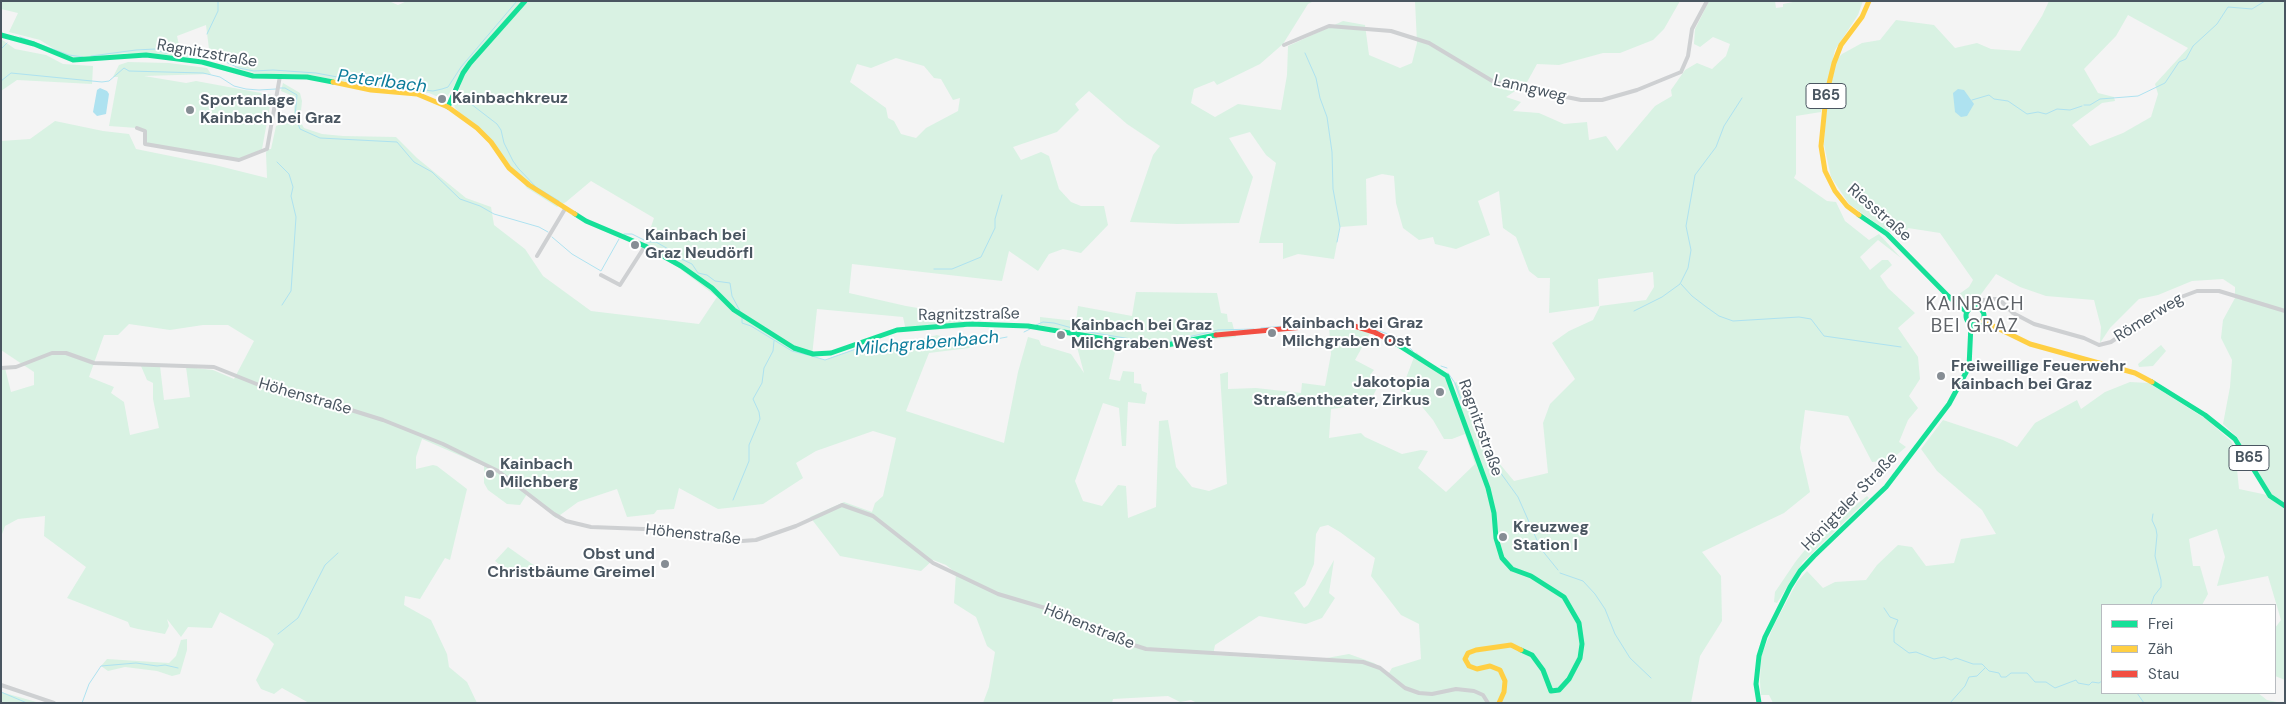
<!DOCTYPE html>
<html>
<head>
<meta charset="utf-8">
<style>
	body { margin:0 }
	#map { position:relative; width:2286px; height:704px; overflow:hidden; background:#f4f4f4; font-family:"DM Sans",sans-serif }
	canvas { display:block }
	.frame { position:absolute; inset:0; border:2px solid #4a5661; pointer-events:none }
	.legend { position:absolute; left:2101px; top:604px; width:175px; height:90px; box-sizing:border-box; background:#fff; border:1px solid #b7bbc0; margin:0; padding:6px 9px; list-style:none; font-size:15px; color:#4a5661 }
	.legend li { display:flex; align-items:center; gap:10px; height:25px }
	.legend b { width:25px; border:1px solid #b7bbc0 }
</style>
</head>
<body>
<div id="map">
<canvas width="2286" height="704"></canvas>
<div class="frame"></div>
<ul class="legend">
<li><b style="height:6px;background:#16e098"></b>Frei</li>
<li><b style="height:6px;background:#ffcf43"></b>Zäh</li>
<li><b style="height:6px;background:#f24e42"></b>Stau</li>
</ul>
</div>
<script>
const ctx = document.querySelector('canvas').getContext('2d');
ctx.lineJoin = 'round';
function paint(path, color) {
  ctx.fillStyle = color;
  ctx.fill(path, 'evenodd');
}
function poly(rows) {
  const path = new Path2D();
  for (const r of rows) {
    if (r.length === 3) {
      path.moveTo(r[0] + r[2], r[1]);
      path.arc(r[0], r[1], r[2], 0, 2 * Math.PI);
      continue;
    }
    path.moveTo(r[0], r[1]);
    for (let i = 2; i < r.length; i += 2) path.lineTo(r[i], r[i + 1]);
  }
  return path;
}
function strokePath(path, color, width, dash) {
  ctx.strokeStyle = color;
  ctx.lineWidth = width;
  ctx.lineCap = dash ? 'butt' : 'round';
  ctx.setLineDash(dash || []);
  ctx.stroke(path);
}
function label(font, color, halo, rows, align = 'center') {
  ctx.font = font + ' "DM Sans",sans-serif';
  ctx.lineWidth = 4;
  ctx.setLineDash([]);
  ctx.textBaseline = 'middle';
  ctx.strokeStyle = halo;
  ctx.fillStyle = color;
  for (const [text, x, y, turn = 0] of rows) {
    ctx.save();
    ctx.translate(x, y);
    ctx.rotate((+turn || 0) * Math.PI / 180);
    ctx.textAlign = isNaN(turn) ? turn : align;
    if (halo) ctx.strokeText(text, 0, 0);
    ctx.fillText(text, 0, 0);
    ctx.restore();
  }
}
const green = poly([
	[1,1,391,2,398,5,407,1,1314,1,1308,4,1283,44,1260,64,1217,85,1214,81,1194,89,1191,103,1215,117,1238,104,1281,110,1287,75,1288,46,1343,21,1365,25,1369,55,1400,68,1412,63,1417,43,1415,1,1680,1,1664,29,1653,40,1620,53,1603,53,1559,65,1537,64,1526,84,1506,97,1521,102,1513,111,1539,113,1564,124,1587,122,1589,140,1606,136,1617,151,1655,106,1672,96,1671,90,1685,70,1697,63,1712,69,1726,56,1730,44,1713,37,1700,47,1694,44,1695,29,1709,1,1775,1,1776,8,1783,7,1783,4,1798,1,1863,1,1858,15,1835,50,1821,112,1796,116,1796,174,1794,178,1827,201,1836,202,1845,221,1869,240,1879,234,1901,258,1878,240,1860,257,1870,270,1882,260,1888,260,1892,265,1880,276,1888,288,1915,313,1898,328,1918,357,1920,379,1909,396,1918,408,1908,420,1899,442,1906,447,1891,460,1872,462,1848,416,1805,410,1800,448,1810,492,1784,513,1702,552,1721,576,1722,621,1700,656,1691,703,1197,703,1191,700,1180,702,1168,696,1113,699,1112,703,983,703,989,687,995,652,987,646,976,617,954,603,956,573,946,565,933,560,921,571,840,556,810,517,844,502,872,512,875,503,883,496,896,438,873,431,816,451,796,463,803,478,763,504,718,509,679,488,674,509,657,510,654,514,627,517,617,489,578,502,556,518,527,494,520,505,507,504,488,490,484,483,484,466,422,439,416,457,416,469,433,465,437,466,467,489,450,560,445,558,420,599,405,596,404,605,431,620,447,654,449,667,467,682,477,703,309,703,282,688,274,694,261,689,256,680,274,644,268,638,220,612,212,628,188,627,181,637,167,619,169,626,165,634,138,629,130,627,128,622,67,598,86,567,44,536,45,516,18,519,5,526,1,537,1,368,5,368,11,392,34,385,34,372,1,350,1,141,30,139,55,121,103,131,129,134,136,149,215,165,267,178,266,153,267,149,271,149,276,126,286,122,293,126,295,97,281,91,283,83,300,93,302,101,300,121,304,128,322,134,343,136,396,137,417,158,466,198,491,207,494,225,525,249,543,276,591,311,699,324,717,297,675,265,644,248,654,218,591,181,566,202,557,207,527,188,506,160,455,108,454,104,468,64,445,100,429,93,361,85,311,75,255,73,234,68,241,64,209,49,206,25,177,36,180,50,187,52,189,57,128,53,74,58,62,54,40,40,9,32,18,13,1,9],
	[896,58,924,66,934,78,941,79,953,100,960,98,958,111,926,128,916,138,901,134,894,121,888,118,886,108,850,82,857,64,871,68],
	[1089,91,1127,124,1160,146,1153,155,1130,222,1177,224,1239,223,1253,177,1229,138,1250,132,1266,155,1276,163,1259,243,1283,243,1283,259,1298,254,1334,259,1340,227,1367,225,1366,179,1382,174,1394,176,1396,203,1403,228,1419,240,1433,237,1435,244,1456,249,1490,235,1478,201,1499,191,1503,228,1516,237,1529,271,1538,278,1550,278,1549,313,1599,306,1598,279,1653,272,1654,287,1646,300,1600,306,1593,320,1569,331,1552,343,1575,379,1550,404,1543,423,1548,473,1514,481,1494,457,1474,414,1466,405,1457,382,1454,383,1465,421,1447,376,1416,352,1401,391,1414,397,1433,420,1444,439,1452,439,1465,434,1475,464,1446,492,1418,468,1428,451,1421,450,1402,454,1365,437,1361,433,1329,438,1331,409,1369,404,1381,380,1370,375,1374,370,1355,360,1370,333,1349,328,1329,327,1331,354,1325,386,1302,383,1301,393,1256,388,1228,389,1228,372,1220,374,1227,484,1209,491,1192,487,1176,467,1168,420,1159,421,1156,507,1128,518,1126,486,1118,485,1102,506,1083,501,1075,481,1103,403,1119,408,1122,446,1126,446,1128,402,1145,404,1147,393,1142,391,1141,384,1134,383,1134,372,1123,371,1120,381,1109,379,1117,343,1163,350,1193,341,1236,337,1232,322,1228,322,1227,314,1221,313,1217,293,1136,292,1132,316,1078,306,1076,321,1040,317,1040,325,1075,332,1072,346,1077,347,1084,373,1071,354,1041,345,1039,340,1028,337,1018,372,1004,443,906,411,929,353,969,348,975,343,953,340,937,335,888,348,875,342,825,360,812,356,817,309,903,317,906,331,964,328,970,317,906,306,849,293,852,264,1002,281,1009,251,1038,271,1049,254,1063,249,1081,253,1108,225,1104,206,1081,206,1071,202,1059,189,1049,156,1041,152,1021,160,1013,147,1057,132,1079,110,1075,104],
	[129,324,170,330,203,325,228,325,254,341,234,379,213,370,186,367,190,397,164,400,160,366,141,366,147,380,153,383,153,399,159,428,130,435,124,402,111,393,114,387,89,377,104,335,118,335],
	[1328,525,1340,532,1375,558,1371,576,1401,615,1419,624,1421,659,1392,668,1389,673,1374,663,1349,654,1310,661,1213,655,1215,645,1259,616,1306,624,1322,618,1335,598,1329,593,1334,560,1308,605,1304,608,1294,593,1305,585,1314,564,1316,534,1320,527],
	[2049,1,2285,1,2285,680,2275,676,2275,628,2281,620,2268,576,2217,586,2225,557,2217,529,2189,539,2193,566,2200,566,2208,594,2202,605,2102,605,2102,693,2258,693,2267,700,2282,703,1773,703,1769,695,1761,695,1760,682,1761,656,1774,625,1797,582,1807,571,1823,588,1835,582,1866,580,1877,565,1898,545,1912,547,1926,566,1954,563,1961,539,1996,534,1982,510,1937,471,1921,449,1943,420,2003,440,2017,447,2035,423,2077,400,2081,409,2105,392,2130,382,2149,383,2206,419,2231,441,2235,449,2239,489,2272,496,2237,437,2223,424,2230,387,2232,360,2221,338,2223,320,2235,298,2235,287,2223,279,2192,281,2158,295,2139,299,2110,328,2100,343,2101,327,2094,300,2046,296,2020,287,1996,274,1979,297,1971,302,1963,302,1955,297,1969,287,1973,280,1940,233,1908,228,1905,236,1887,231,1849,204,1831,177,1824,145,1825,123,1830,88,1837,59,1842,54,1862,43,1880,40,1896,20,1934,25,1955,48,1977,43,1991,49,2020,51,2042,16],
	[2128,15,2188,48,2155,84,2158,94,2151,117,2123,133,2090,146,2072,125,2102,103,2115,101,2114,97,2098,93,2084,69,2116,36],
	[1,39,15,49,46,55,63,64,93,66,92,84,17,80,1,91],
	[128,62,169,63,207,68,211,74,144,76,186,83,196,81,272,95,262,149,242,159,145,144,145,131,137,128,109,126,118,77,113,77,119,65],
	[2161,345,2166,351,2153,366,2139,367,2138,364],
	[1867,496,1869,498,1803,562,1777,603,1774,602,1775,592,1796,561,1822,529,1825,530],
	[508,547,535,566,513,575,495,561],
	[187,639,187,650,180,674,172,676,157,671,125,667,108,671,101,666,107,659,169,663,176,656,181,640],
	[1,692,40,703,1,703]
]);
const water = poly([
	[100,88,107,91,109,94,106,114,97,116,93,112,97,90],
	[1958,89,1964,90,1974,104,1967,116,1961,117,1955,112,1953,93]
]);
const stream = poly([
	[207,34,218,11,218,1],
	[20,37,69,55,83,57],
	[1,49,7,43],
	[1305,53,1316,78,1320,98,1327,117,1332,152,1333,189,1340,227,1337,242],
	[208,54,239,68,254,71,273,70,316,73,385,86,433,91,442,89,448,87,461,67,517,1],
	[91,56,136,50,155,49,165,53,199,52],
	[1,81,11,73,102,82,109,81,124,68,129,71,203,73,220,77,234,86,246,89,259,90,276,89],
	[280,88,285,88,297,95,295,116,300,129,320,138,397,142,414,162,432,172,460,199,480,206,494,214,539,227,548,232],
	[458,94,497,124,501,130,504,143,513,161,518,168,536,187,559,201],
	[1972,100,1989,95,1994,99,2008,101,2027,114,2038,112,2046,114,2057,109,2070,110,2082,106],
	[2084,105,2090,105,2100,99,2138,96,2165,83,2179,62,2186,59,2193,46,2217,24,2228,7,2252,9,2265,1],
	[277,162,289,174,293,187,291,196,296,217,291,291,282,305],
	[624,234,632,234,648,242,656,242,677,254,679,258,692,264,698,273,707,275,715,281,730,283,732,296,740,311],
	[552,237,572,254,601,271,619,239],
	[934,269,952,269,981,257,995,228,995,219,1002,195],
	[1681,284,1692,296,1705,306,1719,316,1733,321,1799,317,1811,319,1824,336,1901,347],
	[1634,311,1662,297,1680,284,1688,268,1691,250,1686,226,1695,175,1716,147,1724,126,1742,98],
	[742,318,742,323,751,326,792,351,808,355],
	[1329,321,1352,323],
	[1358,324,1397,337,1413,351],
	[1036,325,1043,322,1054,323,1083,331,1149,342,1163,343,1218,330,1254,329],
	[1292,325,1319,322],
	[1261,328,1284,326],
	[1024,332,1030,329],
	[812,356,825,360,856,349,886,349,910,347,913,349,929,341,931,344,943,342,970,344,1007,337],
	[1441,366,1447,368],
	[1448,373,1455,383,1464,407,1471,409,1492,461,1518,497,1540,547],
	[733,500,749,461,749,445,760,419,759,412,753,399,762,383,764,368,773,351,774,341],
	[1541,549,1558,570],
	[1560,573,1583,581,1595,594,1605,609,1615,634,1630,658,1651,678],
	[2151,605,2154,596,2161,587,2161,580,2155,556,2157,535,2156,529,2152,520,2153,514],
	[1884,608,1890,617,1898,620,1894,630,1894,642,1909,653,1916,652,1934,659,1944,657,1951,660,1956,658,1973,664,1982,664,1989,671,1999,673,2001,677,2006,677,2011,673,2027,673,2035,682,2046,682,2055,688,2076,680,2078,683,2089,685,2092,682,2099,683,2102,681],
	[278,634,298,618,325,565,338,553],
	[1,692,27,703],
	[2137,693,2144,703],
	[82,703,89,684,101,666,136,663,157,666,165,665,178,668],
	[1950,703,1965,686,1969,677,1977,676,1985,668]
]);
const street = poly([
	[1284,45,1329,26,1391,31,1429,43,1494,82,1581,100,1602,100,1637,90,1681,72,1688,56,1692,29,1707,1],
	[137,128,145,131,145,144,239,160,267,149,280,76],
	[537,256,565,209],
	[601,275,620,285,645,246],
	[1977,307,1983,300,1996,299,2002,302,2013,313,2034,324,2084,338,2099,345,2111,342,2154,312,2181,297,2197,291,2219,291,2285,311],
	[1982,311,1991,299],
	[1,368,16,367,52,353,66,353,94,363,214,367,269,389,303,395,383,420,443,444,498,471,554,514,566,521,591,527,644,529,728,542,756,540,796,526,842,505,873,516,933,563,998,594,1072,616,1115,639,1146,649,1363,662,1380,668,1405,688,1419,693,1432,694,1456,689,1474,691,1483,695,1488,703],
	[1,685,54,703]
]);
const fast = poly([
	[1,35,34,44,73,60,146,55,202,62,253,76,307,77,333,82],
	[448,107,463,73,470,63,525,1],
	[575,214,586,221,645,246,681,266,712,288,734,310,794,348,813,354,831,353,897,330,970,324,1028,326,1147,346,1162,346,1216,335],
	[1859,215,1887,234,1948,296,1967,312],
	[1975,316,9],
	[1395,343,1447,376,1488,488,1494,513,1496,538,1502,558,1512,569,1531,576,1564,597,1579,623,1582,644,1580,658,1569,679,1559,690,1551,691,1543,670,1532,655,1521,650],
	[2152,382,2205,415,2235,439,2270,496,2285,506],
	[1759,703,1756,684,1759,656,1765,637,1790,587,1800,571,1814,556,1886,487,1949,404,1969,367,1971,324]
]);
const slow = poly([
	[333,82,371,90,417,94,448,107,477,128,491,142,509,168,529,185,575,214],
	[1859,215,1847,206,1835,191,1825,171,1821,146,1826,96,1834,63,1841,45,1862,17,1869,1],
	[1983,321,2030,344,2135,373,2152,382],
	[1499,703,1504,692,1505,681,1500,670,1490,666,1477,669,1469,666,1465,659,1468,653,1476,650,1511,645,1521,650]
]);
const jam = poly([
	[1216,335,1326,325,1351,325,1374,332,1395,343]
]);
const markers = [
	[442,99,5,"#868d94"],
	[190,110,5,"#868d94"],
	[635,245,5,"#868d94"],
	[1272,333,5,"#868d94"],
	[1061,335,5,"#868d94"],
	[1941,376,5,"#868d94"],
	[1440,392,5,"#868d94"],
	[490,474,5,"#868d94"],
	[1503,537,5,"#868d94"],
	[665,564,5,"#868d94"]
];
const shields = [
	[1826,96,40],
	[2249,458,40]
];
const shieldNames = [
	["B65",1826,96],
	["B65",2249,458]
];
const streetNames = [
	["Ragnitzstraße",207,54,10],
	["Lanngweg",1530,89,13],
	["Riesstraße",1879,213,41],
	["Ragnitzstraße",969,315,-1],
	["Römerweg",2149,318,-32],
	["Höhenstraße",305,397,16],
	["Ragnitzstraße",1480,428,70],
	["Hönigtaler Straße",1850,502,-46],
	["Höhenstraße",693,535,6],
	["Höhenstraße",1089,627,22]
];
const poiNames = [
	["Kainbachkreuz",452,99],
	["Sportanlage",200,101],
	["Kainbach bei Graz",200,119],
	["Kainbach bei",645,236],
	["Graz Neudörfl",645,254],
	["Kainbach bei Graz",1282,324],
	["Milchgraben Ost",1282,342],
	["Kainbach bei Graz",1071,326],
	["Milchgraben West",1071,344],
	["Freiweillige Feuerwehr",1951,367],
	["Kainbach bei Graz",1951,385],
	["Jakotopia",1430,383,"right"],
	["Straßentheater, Zirkus",1430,401,"right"],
	["Kainbach",500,465],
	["Milchberg",500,483],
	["Kreuzweg",1513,528],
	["Station I",1513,546],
	["Obst und",655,555,"right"],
	["Christbäume Greimel",655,573,"right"]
];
const waterNames = [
	["Peterlbach",382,82,7],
	["Milchgrabenbach",927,344,-5]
];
const quarterNames = [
	["KAINBACH",1975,305],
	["BEI GRAZ",1975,327]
];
paint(green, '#d9f2e3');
paint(water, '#aee2f0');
strokePath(stream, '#aee2f0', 1);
strokePath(street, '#ced0d2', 4);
strokePath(fast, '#16e098', 5);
strokePath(slow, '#ffcf43', 5);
strokePath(jam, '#f24e42', 5);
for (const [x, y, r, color] of markers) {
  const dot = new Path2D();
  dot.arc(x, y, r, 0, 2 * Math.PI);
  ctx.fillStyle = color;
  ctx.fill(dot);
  strokePath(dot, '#fff', 2);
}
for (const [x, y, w] of shields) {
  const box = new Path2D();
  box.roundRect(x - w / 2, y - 12.5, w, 25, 4);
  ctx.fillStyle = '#fff';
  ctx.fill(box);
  strokePath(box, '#4a5661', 1);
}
label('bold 15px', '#4a5661', null, shieldNames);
label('16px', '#4a5661', '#fff', streetNames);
label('bold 16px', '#4a5661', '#fff', poiNames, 'left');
label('italic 18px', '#0c7c9b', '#fff', waterNames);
ctx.letterSpacing = '1px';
label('19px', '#5f6368', '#fff', quarterNames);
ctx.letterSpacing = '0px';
</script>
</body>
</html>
